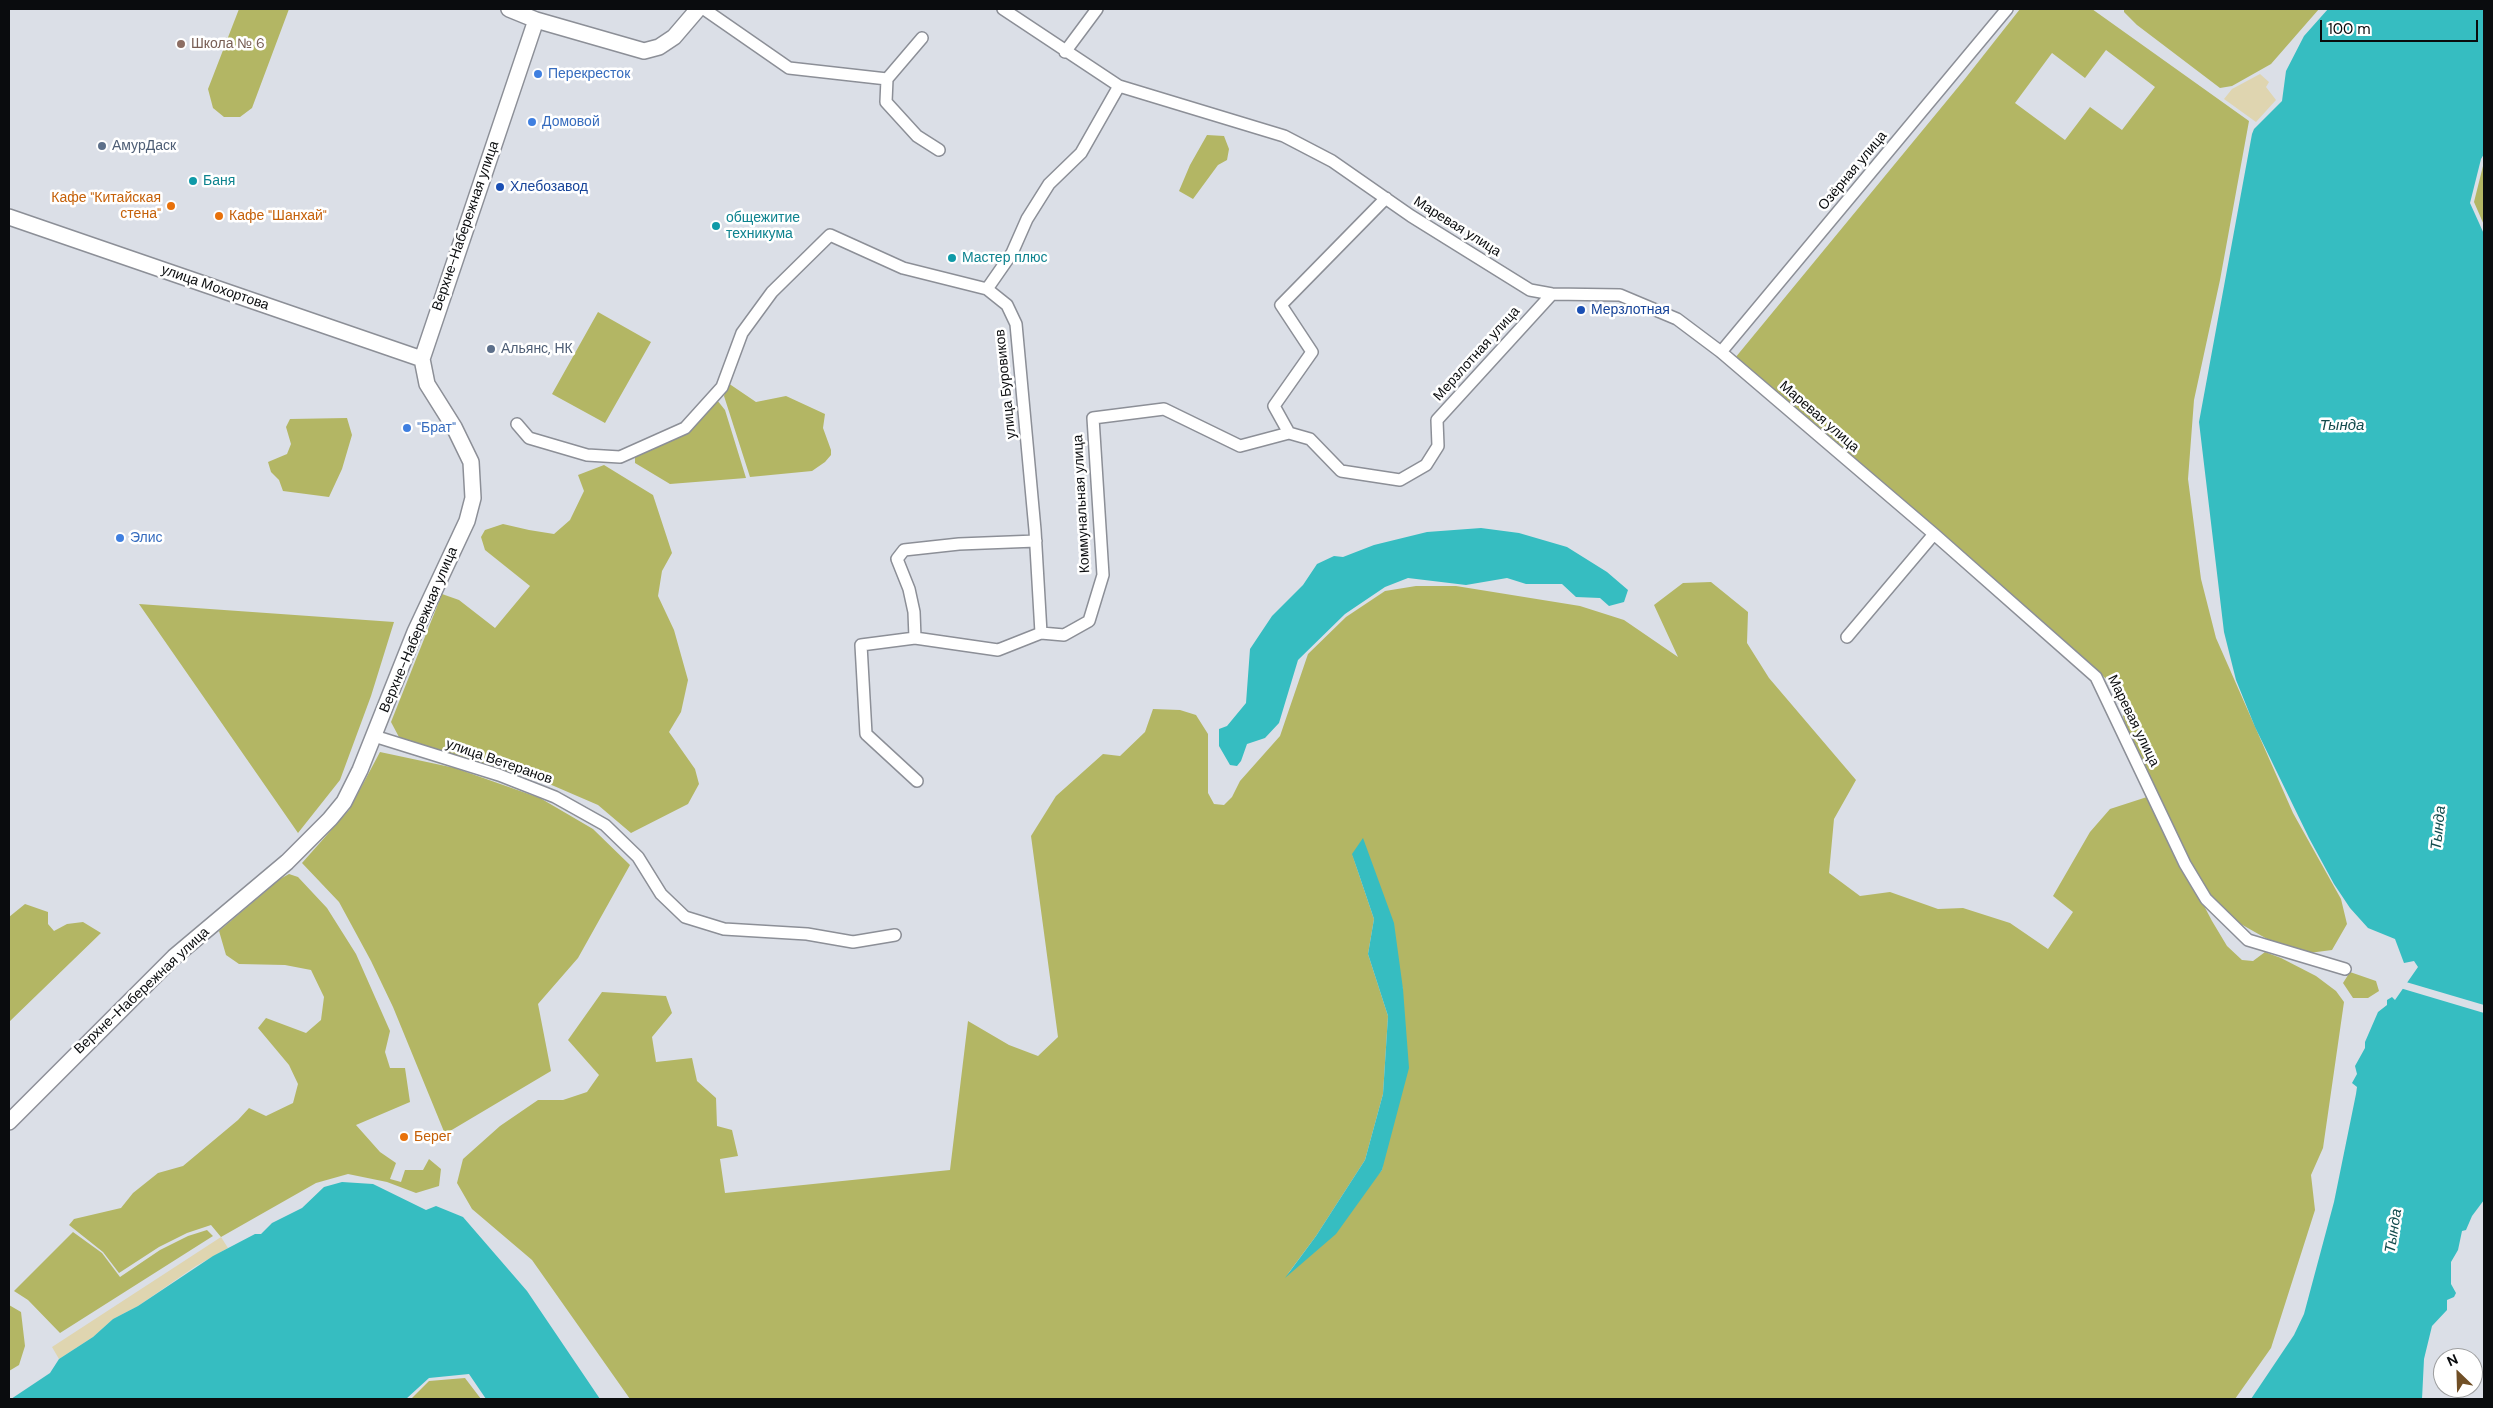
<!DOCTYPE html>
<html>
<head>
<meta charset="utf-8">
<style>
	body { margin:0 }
	#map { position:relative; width:2493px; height:1408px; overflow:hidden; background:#dbdfe7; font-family:"DM Sans",sans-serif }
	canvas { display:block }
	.frame { position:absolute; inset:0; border:10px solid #0a0c0e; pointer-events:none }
	.north { position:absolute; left:2433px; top:1348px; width:50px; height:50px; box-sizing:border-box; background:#fff; border:1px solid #9d9e9f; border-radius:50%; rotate:336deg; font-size:14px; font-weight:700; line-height:20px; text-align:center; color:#0a0c0e }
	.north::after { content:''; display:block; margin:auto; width:18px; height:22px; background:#704f26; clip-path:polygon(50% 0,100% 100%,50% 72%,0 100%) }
	.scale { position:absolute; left:2320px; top:20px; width:158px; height:22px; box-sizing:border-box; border:2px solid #0a0c0e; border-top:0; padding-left:6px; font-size:15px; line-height:18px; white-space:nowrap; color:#0a0c0e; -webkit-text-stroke:4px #fff; paint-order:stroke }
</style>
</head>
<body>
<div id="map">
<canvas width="2493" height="1408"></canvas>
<div class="frame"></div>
<div class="north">N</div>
<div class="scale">100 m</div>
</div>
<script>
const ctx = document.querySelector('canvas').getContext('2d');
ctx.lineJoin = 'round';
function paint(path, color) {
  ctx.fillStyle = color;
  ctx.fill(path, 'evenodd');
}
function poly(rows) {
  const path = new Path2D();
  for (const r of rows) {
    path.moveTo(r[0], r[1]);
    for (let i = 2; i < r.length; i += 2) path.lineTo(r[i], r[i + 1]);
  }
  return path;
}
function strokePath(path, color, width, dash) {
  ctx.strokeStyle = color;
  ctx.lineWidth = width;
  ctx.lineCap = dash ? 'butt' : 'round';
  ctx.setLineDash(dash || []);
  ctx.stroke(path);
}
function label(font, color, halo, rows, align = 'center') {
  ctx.font = font + ' "DM Sans",sans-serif';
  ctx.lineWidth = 5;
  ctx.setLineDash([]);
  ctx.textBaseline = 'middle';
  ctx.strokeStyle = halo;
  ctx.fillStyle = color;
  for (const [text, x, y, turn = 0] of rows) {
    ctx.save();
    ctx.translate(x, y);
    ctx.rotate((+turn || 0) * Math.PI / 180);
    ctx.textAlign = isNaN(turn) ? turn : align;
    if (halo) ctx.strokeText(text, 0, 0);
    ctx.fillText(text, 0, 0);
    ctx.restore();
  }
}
const green = poly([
	[239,9,289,9,252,108,240,117,224,117,213,108,208,89],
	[2020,9,2092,9,2249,121,2220,280,2194,400,2188,479,2201,579,2216,638,2293,813,2341,899,2347,924,2332,950,2309,953,2283,948,2239,923,2210,899,2173,829,2127,732,2123,716,2126,701,2121,693,2086,660,1735,358,1964,80],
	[2106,50,2155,87,2122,130,2090,107,2065,140,2015,103,2052,53,2085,78],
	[2124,9,2319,9,2271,64,2232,86,2220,88,2137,25,2124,12],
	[1207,135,1224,136,1229,149,1227,160,1218,165,1193,199,1179,191,1190,165],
	[2484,162,2484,225,2474,202],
	[598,312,651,342,605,423,552,394],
	[728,383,756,402,786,396,825,414,823,428,831,450,831,455,825,462,812,471,750,477,724,396],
	[717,400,725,410,746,478,670,484,635,463,635,455,666,442,693,426,707,413],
	[347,418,352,435,342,469,329,497,283,491,279,480,271,472,268,462,287,454,291,444,286,427,290,419],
	[604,465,653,495,672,553,662,571,658,596,674,630,688,680,681,712,669,732,695,769,699,784,688,804,631,833,598,805,547,783,400,739,391,722,442,594,459,600,495,628,530,586,485,550,481,537,485,530,503,524,529,530,554,534,570,520,584,491,578,475],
	[1711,582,1748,612,1747,643,1769,678,1856,780,1834,819,1829,873,1860,896,1890,892,1938,909,1963,908,2010,923,2048,949,2073,912,2053,896,2090,832,2110,809,2147,797,2212,921,2227,946,2242,960,2253,961,2265,952,2281,958,2316,976,2336,991,2344,1002,2323,1148,2311,1175,2315,1210,2271,1348,2235,1399,630,1399,532,1260,472,1209,457,1183,463,1159,500,1126,538,1100,563,1100,587,1092,599,1075,568,1040,602,992,666,996,672,1013,652,1037,656,1062,692,1058,697,1081,716,1098,717,1126,732,1130,738,1156,720,1159,725,1193,950,1170,968,1021,1009,1045,1038,1056,1058,1037,1031,836,1056,796,1103,754,1120,756,1145,732,1153,709,1180,710,1196,715,1208,734,1208,793,1214,804,1224,805,1232,797,1240,781,1280,736,1308,654,1346,617,1385,591,1416,586,1456,586,1580,606,1624,620,1678,657,1654,605,1683,583],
	[1352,854,1403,989,1382,1170,1287,1275,1316,1236,1365,1160,1383,1094,1388,1016,1368,954,1374,919],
	[139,604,394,622,371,696,340,780,298,833],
	[380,752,455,768,540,798,593,829,630,865,578,958,538,1004,551,1071,445,1134,393,1007,371,961,339,902,302,863,349,810],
	[289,874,298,877,327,908,356,954,390,1031,385,1052,390,1068,405,1068,410,1102,356,1125,380,1152,396,1163,390,1179,401,1182,405,1170,423,1170,429,1159,441,1169,439,1186,416,1193,387,1182,348,1174,316,1183,221,1237,211,1225,187,1233,159,1247,119,1273,103,1252,69,1225,74,1219,121,1208,133,1193,158,1173,183,1166,238,1120,249,1108,266,1116,293,1103,298,1084,289,1065,258,1028,266,1018,306,1033,321,1020,324,997,311,970,285,965,239,964,226,955,219,931,280,879],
	[25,904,48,912,48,924,54,931,67,924,83,922,101,933,9,1022,9,917],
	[2350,972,2376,981,2379,991,2368,998,2353,998,2343,983],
	[207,1230,213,1236,60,1333,28,1300,14,1291,73,1232,102,1253,120,1277,160,1250,188,1236],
	[9,1305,21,1312,25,1346,19,1365,9,1371],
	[465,1378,481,1399,411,1399,429,1381]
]);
const sand = poly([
	[2260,74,2269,82,2266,87,2276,100,2256,122,2224,99,2232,89],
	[221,1237,228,1248,196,1266,138,1306,113,1319,93,1337,59,1359,52,1347]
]);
const water = poly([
	[2328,9,2484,9,2484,154,2481,159,2470,203,2484,234,2484,1200,2472,1216,2466,1230,2462,1231,2458,1250,2451,1262,2451,1284,2456,1293,2454,1297,2447,1300,2447,1310,2432,1326,2424,1359,2422,1399,2251,1399,2294,1335,2304,1314,2334,1202,2356,1094,2357,1087,2352,1083,2357,1074,2355,1066,2365,1048,2365,1042,2378,1012,2387,1005,2387,1000,2392,997,2395,1000,2418,967,2414,961,2404,963,2395,939,2368,928,2350,908,2334,884,2309,838,2255,727,2236,680,2224,632,2199,422,2252,134,2254,129,2282,101,2286,71,2304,36],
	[1481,528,1519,533,1567,547,1607,572,1628,590,1624,602,1609,606,1600,598,1576,597,1562,584,1526,584,1507,578,1466,585,1408,578,1385,587,1345,614,1298,660,1279,723,1265,738,1247,744,1241,761,1237,766,1230,765,1219,746,1219,729,1227,726,1246,703,1250,649,1272,616,1303,585,1317,564,1334,556,1343,557,1374,545,1427,532],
	[1363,838,1394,923,1403,989,1409,1068,1382,1170,1336,1234,1285,1278,1316,1236,1365,1160,1383,1094,1388,1016,1368,954,1374,919,1352,854],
	[342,1182,373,1184,426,1210,436,1206,463,1217,527,1291,600,1399,486,1399,469,1374,429,1378,406,1399,11,1399,50,1373,59,1359,93,1337,113,1319,138,1306,213,1256,255,1234,261,1234,272,1223,302,1208,324,1187]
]);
const pier = poly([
	[2406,982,2484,1005,2484,1013,2400,988]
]);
const street = poly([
	[704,9,789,68,887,79,922,38],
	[1003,9,1119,86,1284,136,1332,161,1411,216,1530,290,1552,294,1620,295,1677,319,1721,352,1934,534,2096,677,2185,864,2206,899,2248,940,2345,969],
	[1065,52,1097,9],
	[887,79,886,102,917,136,939,150],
	[987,289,1012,253,1027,219,1049,184,1081,153,1119,86],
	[1721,352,2007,9],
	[517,424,529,438,587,455,620,457,685,428,722,387,742,333,772,292,830,235,903,268,987,289,1007,305,1016,324,1035,530,1041,633,998,650,915,638,861,645,866,734,917,781],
	[1289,433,1310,439,1341,471,1400,480,1426,465,1438,446,1437,420,1552,294],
	[1041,633,1064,635,1089,621,1103,575,1093,418,1164,409,1240,446,1289,433,1274,406,1312,352,1281,305,1386,198],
	[1847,637,1934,534],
	[915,638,914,612,909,589,897,559,904,550,959,544,1036,541],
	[374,736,499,775,555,797,605,825,638,857,661,894,685,917,724,929,807,934,853,942,895,935]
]);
const secondary = poly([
	[509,9,536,20,644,51,659,47,674,37,698,9],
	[9,217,422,359],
	[9,1122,174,957,287,862,330,819,344,802,360,770,415,632,467,521,473,498,471,462,454,427,427,384,422,359,536,20]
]);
const markers = [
	[181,44,5,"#8d6e63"],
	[538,74,5,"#3f7fe0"],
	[532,122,5,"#3f7fe0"],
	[102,146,5,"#5c6f8a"],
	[193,181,5,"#0f9aa8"],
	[500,187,5,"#1a4fb4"],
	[171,206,5,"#e8710a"],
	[219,216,5,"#e8710a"],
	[716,226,5,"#0f9aa8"],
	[952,258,5,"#0f9aa8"],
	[1581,310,5,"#1a4fb4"],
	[491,349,5,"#5c6f8a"],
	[407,428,5,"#3f7fe0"],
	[120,538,5,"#3f7fe0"],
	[404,1137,5,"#e8710a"]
];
const educationNames = [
	["Школа № 6",191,44]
];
const shopNames = [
	["Перекресток",548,74],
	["Домовой",542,122],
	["\"Брат\"",417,428],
	["Элис",130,538]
];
const serviceNames = [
	["АмурДаск",112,146],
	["Альянс, НК",501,349]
];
const streetNames = [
	["Озёрная улица",1853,171,-50],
	["Верхне-Набережная улица",466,226,-71],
	["Маревая улица",1457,227,32],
	["улица Мохортова",215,288,19],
	["Мерзлотная улица",1477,354,-48],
	["улица Буровиков",1006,384,-96],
	["Маревая улица",1819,417,41],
	["Коммунальная улица",1082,504,-93],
	["Верхне-Набережная улица",419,630,-67],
	["Маревая улица",2133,721,64],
	["улица Ветеранов",499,762,19],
	["Верхне-Набережная улица",142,991,-43]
];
const cultureNames = [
	["Баня",203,181],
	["общежитие",726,218],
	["техникума",726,234],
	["Мастер плюс",962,258]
];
const transitNames = [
	["Хлебозавод",510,187],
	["Мерзлотная",1591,310]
];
const foodNames = [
	["Кафе \"Китайская",161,198,"right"],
	["стена\"",161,214,"right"],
	["Кафе \"Шанхай\"",229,216],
	["Берег",414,1137]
];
const waterNames = [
	["Тында",2342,426],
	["Тында",2439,828,-84],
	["Тында",2394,1231,-81]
];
paint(green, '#b3b664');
paint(sand, '#dfd5b0');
paint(water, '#36bdc1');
paint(pier, '#dbdfe7');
strokePath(street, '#8c8f97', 14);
strokePath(secondary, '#8c8f97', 18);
strokePath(street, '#fff', 11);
strokePath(secondary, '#fff', 15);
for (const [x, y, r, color] of markers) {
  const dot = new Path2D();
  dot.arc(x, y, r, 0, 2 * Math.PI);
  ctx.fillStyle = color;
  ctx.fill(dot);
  strokePath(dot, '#fff', 2);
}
label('14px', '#785e54', '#fff', educationNames, 'left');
label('14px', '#366cbe', '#fff', shopNames, 'left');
label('14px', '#4e5e75', '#fff', serviceNames, 'left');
label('14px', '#0a0c0e', '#fff', streetNames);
label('14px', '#0d838f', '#fff', cultureNames, 'left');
label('14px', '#164399', '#fff', transitNames, 'left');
label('14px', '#c56008', '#fff', foodNames, 'left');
label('italic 15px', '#124b4d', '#fff', waterNames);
</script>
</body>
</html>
